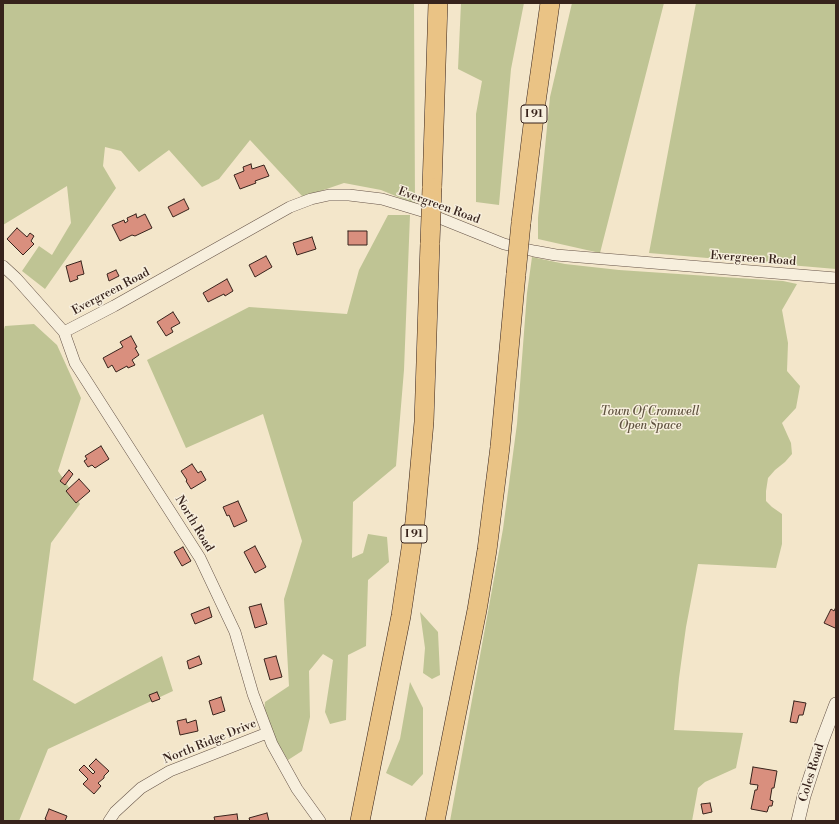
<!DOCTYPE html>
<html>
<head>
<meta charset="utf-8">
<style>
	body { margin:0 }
	#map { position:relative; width:839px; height:824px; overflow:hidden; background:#f3e6ca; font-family:"Libre Bodoni",serif }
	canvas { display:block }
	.frame { position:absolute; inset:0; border:4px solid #37231c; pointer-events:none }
</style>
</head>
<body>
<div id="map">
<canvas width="839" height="824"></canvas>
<div class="frame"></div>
</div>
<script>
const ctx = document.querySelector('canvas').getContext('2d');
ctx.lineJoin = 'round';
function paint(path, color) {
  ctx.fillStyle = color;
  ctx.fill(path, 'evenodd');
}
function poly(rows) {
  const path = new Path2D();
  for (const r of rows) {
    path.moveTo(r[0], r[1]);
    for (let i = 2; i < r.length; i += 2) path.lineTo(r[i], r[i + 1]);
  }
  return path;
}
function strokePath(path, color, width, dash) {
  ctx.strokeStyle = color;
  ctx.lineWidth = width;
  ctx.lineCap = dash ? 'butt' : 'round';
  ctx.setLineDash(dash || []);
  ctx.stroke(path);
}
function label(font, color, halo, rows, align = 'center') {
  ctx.font = font + ' "Libre Bodoni",serif';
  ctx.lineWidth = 3;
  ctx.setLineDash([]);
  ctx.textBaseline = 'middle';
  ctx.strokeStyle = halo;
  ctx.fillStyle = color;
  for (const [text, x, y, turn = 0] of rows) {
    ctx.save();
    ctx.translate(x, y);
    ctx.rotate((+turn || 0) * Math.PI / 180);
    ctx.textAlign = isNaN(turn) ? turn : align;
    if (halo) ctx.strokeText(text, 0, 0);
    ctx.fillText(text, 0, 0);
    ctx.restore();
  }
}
const green = poly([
	[3,3,414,3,415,204,381,190,344,183,303,197,250,140,219,179,202,187,169,150,139,172,121,151,105,147,103,166,116,188,45,289,22,271,39,246,52,255,71,223,67,186,3,225],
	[461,3,524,3,511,69,499,205,476,202,476,114,482,81,458,69],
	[572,3,664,3,600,253,538,239,538,218,550,97],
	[696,3,836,3,836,269,649,253],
	[388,215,410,215,404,370,396,466,353,502,352,558,363,553,368,534,387,537,389,562,368,580,366,646,348,655,346,720,330,724,325,712,333,660,323,654,309,671,310,717,302,751,288,760,263,720,265,702,289,686,284,599,302,541,263,414,186,448,147,360,249,307,347,314,359,270],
	[532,257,565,264,619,270,783,281,797,284,782,310,788,343,787,371,800,386,796,408,782,423,791,443,792,454,785,462,775,470,768,478,766,491,766,501,772,507,782,514,782,544,776,568,698,564,686,627,679,678,674,730,743,733,736,768,705,782,698,788,692,821,450,821,503,529,517,424,527,293],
	[34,324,57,345,81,398,58,471,80,504,51,543,33,680,75,704,162,656,173,691,48,749,19,821,3,821,3,333,5,326],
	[420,612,438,632,440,675,432,679,423,673,425,648],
	[410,682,423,708,423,774,412,786,386,773,400,739]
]);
const building = poly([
	[251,164,252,169,264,165,269,176,255,181,256,183,240,189,234,175,244,171,243,167,251,164],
	[184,199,189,209,173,217,168,207,184,199],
	[136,214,137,218,145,214,152,228,135,236,132,235,120,241,112,225,124,220,125,223,128,221,127,218,136,214],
	[17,228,27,237,30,233,34,236,31,241,34,244,23,255,7,239,17,228],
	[348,231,367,231,367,245,348,245,348,231],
	[312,237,316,249,297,255,293,243,312,237],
	[266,256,272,267,255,277,249,265,266,256],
	[81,261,84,274,77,276,78,279,70,282,66,266,81,261],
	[116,270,119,276,109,281,107,274,116,270],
	[227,279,233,291,225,296,224,294,208,302,203,293,227,279],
	[173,312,180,323,171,328,173,332,166,336,157,322,173,312],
	[131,336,137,347,135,348,139,355,132,360,135,365,128,368,127,366,116,372,112,365,108,368,103,358,123,347,120,342,131,336],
	[101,446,109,459,95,468,92,465,88,467,84,461,87,459,85,456,101,446],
	[192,464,198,473,201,471,206,480,191,489,186,481,187,480,181,471,192,464],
	[69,470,73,474,65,485,60,481,69,470],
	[79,479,90,491,76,503,66,491,79,479],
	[238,501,247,521,234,527,229,515,227,516,223,507,238,501],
	[255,546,266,567,255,573,244,552,255,546],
	[183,547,191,561,182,566,174,552,183,547],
	[261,604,267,624,255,628,249,607,261,604],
	[209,607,212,617,195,624,191,614,209,607],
	[836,607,836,626,835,628,824,623,831,609,834,611,836,607],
	[199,656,202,664,189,669,187,661,199,656],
	[276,656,282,677,270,680,264,659,276,656],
	[157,692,160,699,152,702,149,695,157,692],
	[221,697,225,711,213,715,209,701,221,697],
	[794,701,806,703,803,715,799,715,797,723,790,722,794,701],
	[186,719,187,723,196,720,198,731,180,735,177,721,186,719],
	[96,759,109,771,104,776,104,778,98,783,101,786,94,794,83,784,88,779,79,770,84,765,93,774,95,772,89,766,96,759],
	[753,767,777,771,774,788,772,788,770,800,773,801,772,806,769,806,767,812,751,809,755,790,757,790,758,785,750,784,753,767],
	[710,803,712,812,703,814,701,804,710,803],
	[49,809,67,816,65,821,45,821,46,819,45,819,49,809],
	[267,813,269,821,250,821,249,818,267,813],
	[237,814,238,821,215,821,214,817,237,814]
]);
const minor = poly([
	[3,266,16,278,64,332,75,363,200,558,235,632,253,694,272,744,297,789,320,821],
	[64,332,114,306,290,207,311,199,329,195,349,195,382,199,422,211,504,244,534,251,556,255,836,278],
	[109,821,115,812,141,788,170,771,267,733]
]);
const tertiary = poly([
	[798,821,804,796,822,741,836,704]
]);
const motorway = poly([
	[432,188,438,3],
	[521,223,535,109,550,3],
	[360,821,401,616,415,522,424,422,430,243],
	[435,821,477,610,487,550,500,447,516,274]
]);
const motorwayBridge = poly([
	[430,243,432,188],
	[516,274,521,223]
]);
const shields = [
	[534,114,26],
	[414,534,26]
];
const shieldNames = [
	["I 91",534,114],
	["I 91",414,534]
];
const streetNames = [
	["Evergreen Road",439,206,20],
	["Evergreen Road",753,259,4],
	["Evergreen Road",111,292,-28],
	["North Road",194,524,59],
	["North Ridge Drive",210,742,-22],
	["Coles Road",812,773,-73]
];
const parkNames = [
	["Town Of Cromwell",650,412],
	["Open Space",650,426]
];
paint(green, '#bfc494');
paint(building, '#d98f7e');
strokePath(building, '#37231c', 1);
strokePath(minor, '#665448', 12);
strokePath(tertiary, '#665448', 14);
strokePath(motorway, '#37231c', 20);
strokePath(minor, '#f7efdd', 11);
strokePath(tertiary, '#f7efdd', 13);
strokePath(motorway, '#eac385', 19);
strokePath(motorwayBridge, '#37231c', 20, []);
strokePath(motorwayBridge, '#eac385', 19);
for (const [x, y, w] of shields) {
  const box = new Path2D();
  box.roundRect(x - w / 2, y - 9, w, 18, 3);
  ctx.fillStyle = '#f7efdd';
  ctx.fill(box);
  strokePath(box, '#37231c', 1);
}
label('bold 11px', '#37231c', null, shieldNames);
label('12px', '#37231c', '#f7efdd', streetNames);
label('italic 12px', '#605340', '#f7efdd', parkNames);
</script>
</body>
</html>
